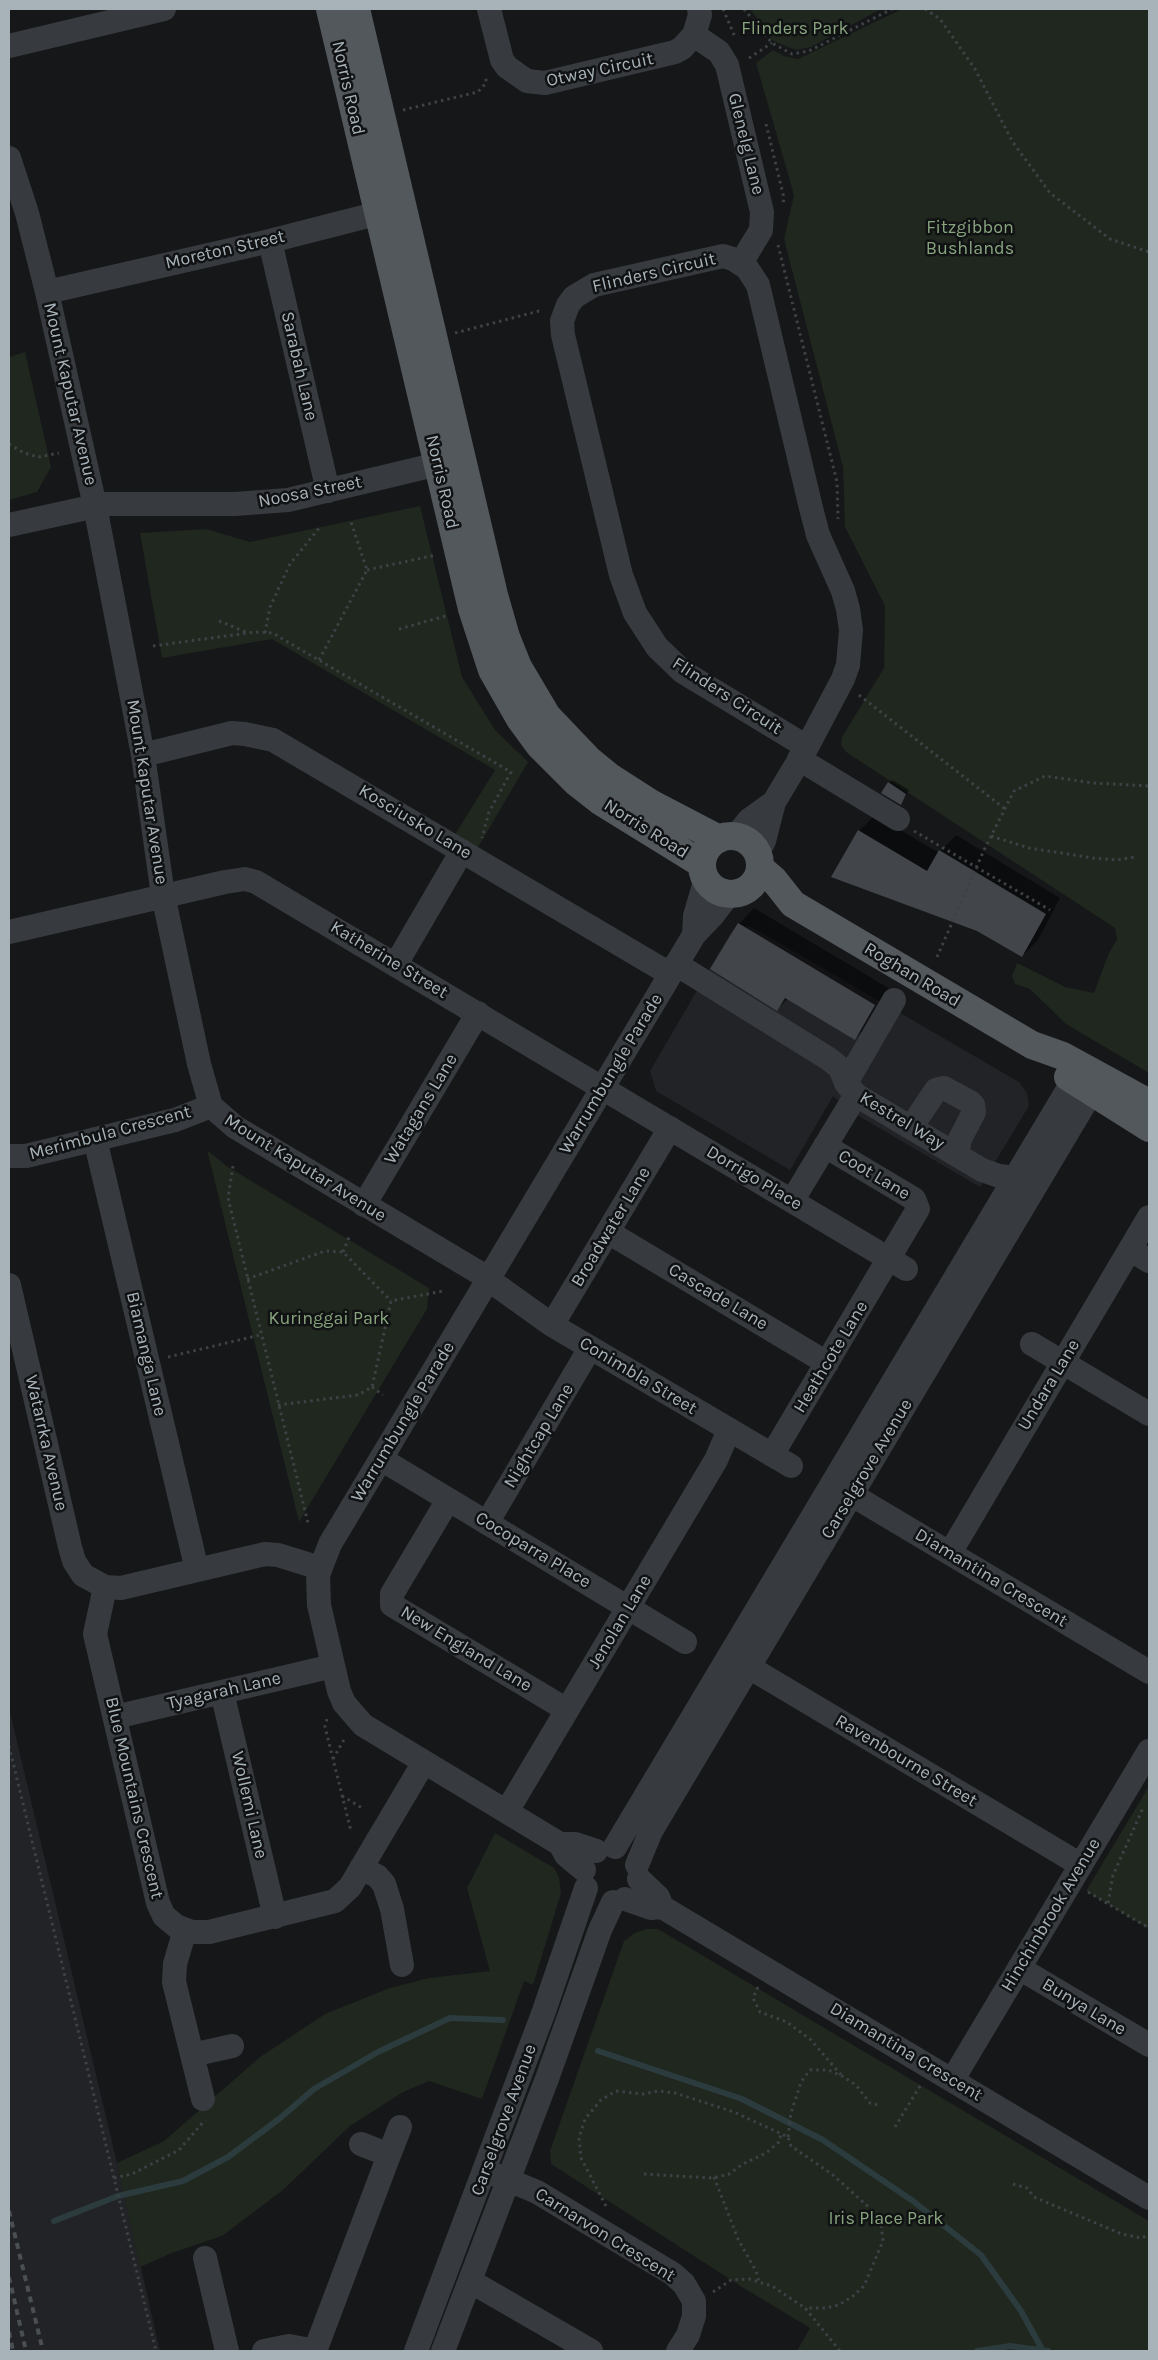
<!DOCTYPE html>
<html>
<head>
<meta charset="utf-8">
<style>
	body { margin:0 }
	#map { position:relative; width:1158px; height:2360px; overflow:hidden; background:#161719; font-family:Karla,sans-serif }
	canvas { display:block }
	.frame { position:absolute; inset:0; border:10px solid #a8b3b9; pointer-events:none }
</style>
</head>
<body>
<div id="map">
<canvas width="1158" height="2360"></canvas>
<div class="frame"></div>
</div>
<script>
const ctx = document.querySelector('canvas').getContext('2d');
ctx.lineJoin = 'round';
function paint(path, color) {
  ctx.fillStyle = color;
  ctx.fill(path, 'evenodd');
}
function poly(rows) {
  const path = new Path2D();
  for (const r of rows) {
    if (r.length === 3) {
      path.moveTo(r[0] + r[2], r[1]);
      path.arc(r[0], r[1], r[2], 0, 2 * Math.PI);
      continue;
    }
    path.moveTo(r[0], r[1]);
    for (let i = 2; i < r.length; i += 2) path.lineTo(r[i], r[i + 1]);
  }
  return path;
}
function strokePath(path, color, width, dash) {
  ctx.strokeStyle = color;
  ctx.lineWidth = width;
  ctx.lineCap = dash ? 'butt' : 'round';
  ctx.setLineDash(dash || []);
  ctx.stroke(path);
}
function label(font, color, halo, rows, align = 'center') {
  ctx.font = font + ' Karla,sans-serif';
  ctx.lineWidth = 5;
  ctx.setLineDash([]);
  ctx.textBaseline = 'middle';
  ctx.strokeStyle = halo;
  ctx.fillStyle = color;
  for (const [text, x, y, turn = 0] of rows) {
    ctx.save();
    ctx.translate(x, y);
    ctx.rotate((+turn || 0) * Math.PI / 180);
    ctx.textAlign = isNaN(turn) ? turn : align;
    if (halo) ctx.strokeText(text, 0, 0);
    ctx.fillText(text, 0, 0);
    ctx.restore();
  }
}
const built = poly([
	[738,925,752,927,1019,1082,1027,1093,1029,1106,980,1187,857,1115,833,1096,790,1170,656,1091,650,1071,731,932],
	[9,1708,117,2163,160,2351,9,2351]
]);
const green = poly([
	[750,9,881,9,811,47,796,50,773,41],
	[902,9,1149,9,1149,1073,1066,1024,1030,989,1015,984,1012,976,1017,963,1065,987,1094,993,1108,955,1117,939,1115,928,846,752,841,745,842,737,884,668,885,606,845,527,843,467,784,239,794,195,756,63,773,50,784,56,798,59],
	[25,352,51,467,37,492,9,500,9,357],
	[420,506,462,677,495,730,528,762,477,849,454,836,495,770,272,639,162,658,140,533,206,529,250,542],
	[207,1150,228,1167,429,1288,427,1309,299,1522],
	[1149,1786,1149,1929,1086,1891],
	[495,1833,554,1868,559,1877,561,1893,533,1985,524,1981,482,2099,429,2081,403,2092,350,2126,283,2190,222,2236,172,2253,140,2267,117,2163,164,2141,260,2057,325,2014,390,1988,429,1978,490,1971,467,1888],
	[646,1929,658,1929,1149,2221,1149,2351,797,2351,810,2328,742,2287,551,2164,550,2151,624,1941,635,1933]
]);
const shadow = poly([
	[892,780,909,790,901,803,889,783],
	[875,815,939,853,956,835,1060,898,1038,940,1022,956,859,831],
	[754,908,890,989,870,1023,855,1039,788,999,777,1009,739,924]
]);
const stream = poly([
	[598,2051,742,2099,823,2140,913,2201,981,2255,1021,2311,1043,2351],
	[54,2221,118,2196,183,2181,228,2157,279,2119,314,2089,378,2052,450,2018,503,2020],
	[977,2351,1010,2346,1048,2351]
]);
const building = poly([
	[888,782,906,794,901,805,881,793],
	[858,830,927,871,939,850,1046,914,1022,957,977,931,831,877],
	[738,923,875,1005,855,1040,785,998,777,1011,710,969]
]);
const path = poly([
	[723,9,735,37],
	[744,9,772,43,792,54,809,51,892,9],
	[925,9,940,19,975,69,1012,141,1050,193,1110,239,1149,252],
	[749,58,772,43],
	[403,110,478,92,486,83,486,77],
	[766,124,784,198,783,203],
	[778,245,837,482,838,519],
	[455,333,539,311,543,312],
	[9,444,24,453,38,457,59,453],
	[367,570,436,555],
	[219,621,248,633],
	[399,629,449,615],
	[265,633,270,607,290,564,320,527],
	[153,646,255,632,273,633,286,641,511,772,489,812,482,838],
	[319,660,367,570,350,519],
	[859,695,1005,809],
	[914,831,1050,910],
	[991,836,1029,848,1093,858,1117,860,1135,857],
	[937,957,984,850,1014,791,1045,776,1093,783,1149,786],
	[233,1166,228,1198,308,1523],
	[343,1252,350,1235],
	[247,1279,325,1251,343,1252,391,1301],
	[168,1357,260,1335],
	[372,1387,383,1395],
	[278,1405,358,1395,372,1387,391,1301,443,1291],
	[327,1719,325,1727,351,1831],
	[9,1746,156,2351],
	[333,1759,345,1738],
	[342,1796,364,1809],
	[1088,1892,1149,1928],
	[1108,1903,1113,1875,1144,1806],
	[758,1987,753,1998,760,2012,787,2022,811,2040,842,2076],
	[895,2127,920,2086],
	[788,2137,791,2113,801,2082,810,2070,828,2070,842,2076,856,2085,870,2103,878,2105],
	[644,2174,713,2178,729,2174,743,2164,766,2153,779,2142,781,2134],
	[714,2177,738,2239,756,2271,759,2282],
	[114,2178,132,2174,179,2150,205,2120],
	[1013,2184,1027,2188,1034,2197,1043,2201,1122,2234,1141,2238,1149,2235],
	[606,2206,581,2158,579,2138,585,2119,601,2100,616,2091,643,2094,658,2091,675,2093,734,2112,788,2137,791,2146,833,2175,873,2211,881,2224,883,2241,864,2286,853,2296,839,2305,826,2308,805,2308],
	[713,2292,731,2280,749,2279,772,2286,805,2308,840,2351]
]);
const minor = poly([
	[489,9,502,60,507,67,527,81,545,83,675,52,682,48,694,35,700,15,699,9],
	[694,35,719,52,727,65,762,212,761,230,741,263],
	[9,46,164,9],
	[9,158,27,213,47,292,95,506,143,755,163,895,199,1064,211,1106,235,1127,478,1272,552,1325,791,1466],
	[270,241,328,491],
	[47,292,270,241,395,209],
	[9,525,105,504,235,504,288,500,455,460],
	[143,755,232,733,245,734,273,740,670,974],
	[799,759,898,819],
	[736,836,749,820,774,802],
	[758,852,764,841,774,802,807,747,843,679,848,665,851,630,848,609,843,591,818,535,811,508,758,285,747,268,733,259,723,256,594,285,574,297,568,305,562,321,563,335,621,575,635,613,657,647,683,672,807,747],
	[9,932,225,882,245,879,256,882,906,1269],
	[694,935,695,916,706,878],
	[396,964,462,851],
	[676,964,829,1059,840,1068,846,1083,856,1095,982,1170,999,1176,1016,1178],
	[846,1083,894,1000],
	[908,1126,916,1120,936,1090,944,1088,970,1102,973,1105,974,1112,960,1139,957,1154],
	[95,1139,197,1570],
	[9,1156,26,1156,175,1120,211,1106],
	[792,1201,856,1095],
	[364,1205,478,1013],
	[608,1232,827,1363],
	[1130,1249,1149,1261],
	[9,1285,70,1547,74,1561,83,1575,105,1587,121,1588,265,1554,278,1555,320,1568],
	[552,1325,670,1128],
	[1032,1344,1149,1414],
	[772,1455,918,1209,914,1199,825,1146],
	[381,1459,685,1642],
	[837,1486,1149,1672],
	[448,1500,392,1594,392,1605,567,1710],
	[487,1523,590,1348],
	[950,1553,1149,1217],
	[105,1587,95,1634,158,1903,164,1916,176,1926,192,1932,209,1932,335,1901,350,1887,424,1762],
	[737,1660,1081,1865],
	[222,1692,275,1917],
	[115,1717,333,1666],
	[507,1811,716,1460,729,1430],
	[560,1844,566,1855,584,1870],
	[615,1847,1082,1066],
	[596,1851,575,1844,560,1844,363,1725,344,1703,339,1691,319,1605,318,1575,330,1544,694,935,713,915,730,893],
	[637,1865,651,1831,1101,1076],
	[361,1868,377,1876,384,1884,392,1909,402,1965],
	[639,1879,658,1897,662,1907,1149,2198],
	[625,1899,651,1908,662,1907],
	[185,1930,175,1964,174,1982,203,2099],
	[1019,1968,1149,2045],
	[192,2055,232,2046],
	[953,2079,1149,1751],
	[361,2144,389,2155,400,2127],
	[496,2175,537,2192,673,2274,684,2284,694,2301,694,2316,688,2335,678,2351],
	[205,2258,227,2351],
	[470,2281,591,2351],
	[264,2351,289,2346,315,2351],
	[315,2351,389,2155],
	[416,2351,544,2011,586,1888],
	[443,2351,548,2076,600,1930,613,1902]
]);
const major = poly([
	[330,9,472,609,492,670,520,719,539,745,577,783,600,801,702,864],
	[356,9,494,595,506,637,518,667,547,716,588,759,610,777,652,804,719,839],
	[731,865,29],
	[760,868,774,880,793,904,1032,1045,1063,1056,1149,1103],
	[1068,1077,1149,1128]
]);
const rail = poly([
	[9,2211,43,2351],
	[9,2277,26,2351],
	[9,2332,13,2351]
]);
const parkNames = [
	["Flinders Park",795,29],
	["Fitzgibbon",970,228],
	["Bushlands",970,249],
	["Kuringgai Park",329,1319],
	["Iris Place Park",886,2219]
];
const streetNames = [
	["Otway Circuit",600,70,-12],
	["Norris Road",348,88,77],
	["Glenelg Lane",746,144,76],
	["Moreton Street",225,250,-13],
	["Flinders Circuit",654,273,-13],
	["Sarabah Lane",299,366,77],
	["Mount Kaputar Avenue",70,394,77],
	["Norris Road",442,482,77],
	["Noosa Street",310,492,-11],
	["Flinders Circuit",727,696,33],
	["Mount Kaputar Avenue",147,792,81],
	["Kosciusko Lane",415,822,31],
	["Norris Road",646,829,32],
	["Katherine Street",389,960,31],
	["Roghan Road",912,975,31],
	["Warrumbungle Parade",611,1074,-59],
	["Watagans Lane",421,1109,-59],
	["Kestrel Way",902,1121,31],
	["Merimbula Crescent",110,1133,-15],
	["Mount Kaputar Avenue",305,1168,32],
	["Coot Lane",874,1175,31],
	["Dorrigo Place",754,1178,31],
	["Broadwater Lane",611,1227,-59],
	["Cascade Lane",718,1297,31],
	["Biamanga Lane",146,1354,77],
	["Heathcote Lane",831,1357,-59],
	["Conimbla Street",638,1376,31],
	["Undara Lane",1049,1385,-59],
	["Warrumbungle Parade",403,1422,-59],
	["Nightcap Lane",539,1436,-59],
	["Watarrka Avenue",46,1443,77],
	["Carselgrove Avenue",867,1469,-59],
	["Cocoparra Place",533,1550,31],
	["Diamantina Crescent",991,1578,31],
	["Jenolan Lane",620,1622,-59],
	["New England Lane",466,1649,31],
	["Tyagarah Lane",224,1691,-13],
	["Ravenbourne Street",906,1761,31],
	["Blue Mountains Crescent",134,1798,77],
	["Wollemi Lane",249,1805,77],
	["Hinchinbrook Avenue",1051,1915,-59],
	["Bunya Lane",1084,2007,31],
	["Diamantina Crescent",906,2052,31],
	["Carselgrove Avenue",504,2120,-70],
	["Carnarvon Crescent",605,2235,32]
];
paint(built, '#222326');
paint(green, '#1f271e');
paint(shadow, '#0007');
strokePath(stream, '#2c3b3d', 6);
paint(building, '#424549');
strokePath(path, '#3d4245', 3, [2.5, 4]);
strokePath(minor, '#373a3e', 24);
strokePath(major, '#53585d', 28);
strokePath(rail, '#4a4f53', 4, [6, 5]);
label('18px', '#88a57e', '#111214', parkNames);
label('18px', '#a8b3b9', '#111214', streetNames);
</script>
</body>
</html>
